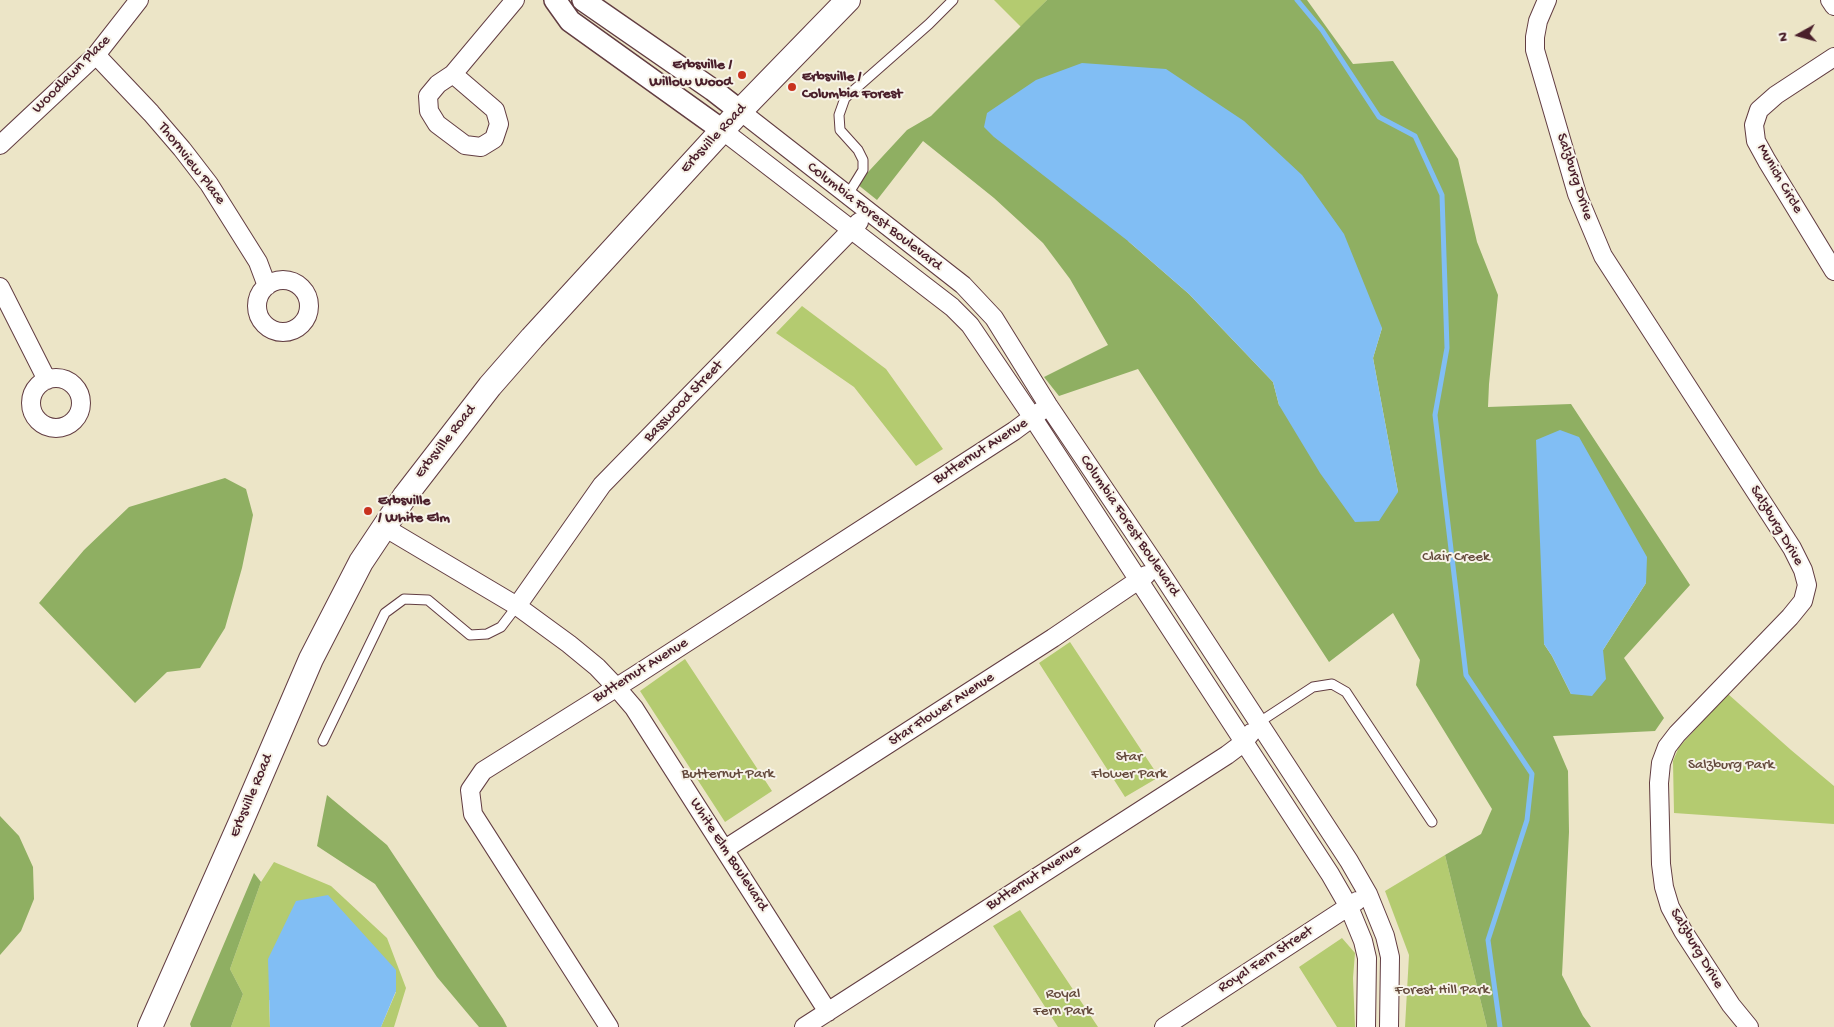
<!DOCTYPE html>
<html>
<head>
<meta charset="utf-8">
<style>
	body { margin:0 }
	#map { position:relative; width:1834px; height:1027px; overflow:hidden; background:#ece5c7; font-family:"Gochi Hand",sans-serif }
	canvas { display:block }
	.north { position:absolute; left:1774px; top:10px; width:50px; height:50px; -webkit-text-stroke:4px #f7f3e8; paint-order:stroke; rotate:263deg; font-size:14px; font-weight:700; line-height:20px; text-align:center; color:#4a1f2b }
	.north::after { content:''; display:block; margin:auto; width:18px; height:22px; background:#4a1f2b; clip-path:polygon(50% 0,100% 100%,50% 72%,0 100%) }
</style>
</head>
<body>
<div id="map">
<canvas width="1834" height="1027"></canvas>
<div class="north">N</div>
</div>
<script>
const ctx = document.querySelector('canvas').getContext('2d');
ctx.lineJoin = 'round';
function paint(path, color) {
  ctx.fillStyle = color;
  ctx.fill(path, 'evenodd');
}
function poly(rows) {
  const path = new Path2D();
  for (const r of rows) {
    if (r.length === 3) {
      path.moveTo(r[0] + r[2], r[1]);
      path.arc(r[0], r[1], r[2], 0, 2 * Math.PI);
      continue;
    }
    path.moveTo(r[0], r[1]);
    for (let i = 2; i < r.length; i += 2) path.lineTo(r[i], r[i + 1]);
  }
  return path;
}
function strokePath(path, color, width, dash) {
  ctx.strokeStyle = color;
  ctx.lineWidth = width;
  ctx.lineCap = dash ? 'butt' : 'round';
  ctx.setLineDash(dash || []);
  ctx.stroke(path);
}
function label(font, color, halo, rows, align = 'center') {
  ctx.font = font + ' "Gochi Hand",sans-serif';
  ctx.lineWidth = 4;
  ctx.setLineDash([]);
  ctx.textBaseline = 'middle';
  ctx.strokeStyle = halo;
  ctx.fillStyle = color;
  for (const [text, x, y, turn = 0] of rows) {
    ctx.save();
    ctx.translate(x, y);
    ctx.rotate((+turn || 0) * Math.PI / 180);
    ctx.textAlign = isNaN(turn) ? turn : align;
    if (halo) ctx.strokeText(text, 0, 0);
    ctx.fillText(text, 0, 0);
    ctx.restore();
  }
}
const green = poly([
	[994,0,1047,0,1021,27],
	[802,306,886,369,943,449,916,466,854,387,776,333],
	[1070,642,1159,777,1125,797,1039,663],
	[685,659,772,791,725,822,640,691],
	[1728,694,1791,750,1834,786,1834,824,1674,813,1673,761,1679,747],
	[1445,855,1487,1027,1405,1027,1409,955,1385,891],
	[274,862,331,886,387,938,406,988,394,1027,381,1027,396,992,269,1000,270,1027,231,1027,243,994,230,969,261,882],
	[1020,910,1098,1027,1058,1027,993,926],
	[1342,938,1355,953,1353,978,1355,1027,1337,1027,1299,967]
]);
const forest = poly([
	[1047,0,1307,0,1353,64,1393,61,1458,159,1477,242,1498,295,1489,384,1488,407,1571,404,1690,585,1624,658,1664,718,1655,731,1553,736,1568,771,1569,832,1562,975,1583,1016,1591,1027,1487,1027,1445,855,1481,834,1492,809,1416,685,1420,660,1393,613,1329,662,1138,369,1059,396,1044,377,1108,345,1070,279,1043,243,994,198,923,141,877,200,857,184,907,130,931,116],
	[1128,241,1382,328,1373,358,1398,492,1279,405,1273,382,1189,294],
	[1646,583,1603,650,1571,694,1552,656,1544,644],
	[225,478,246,489,253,515,242,568,225,628,200,668,167,672,135,703,39,603,84,550,129,507],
	[327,795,387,845,503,1019,507,1027,479,1027,437,977,375,884,317,846],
	[0,816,19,836,33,867,34,899,21,931,0,955],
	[254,873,261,882,230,969,243,994,231,1027,191,1027,190,1024]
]);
const water = poly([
	[1082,63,1166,69,1244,121,1302,175,1344,234,1382,328,1373,358,1398,492,1379,521,1355,522,1320,473,1279,405,1273,382,1189,294,1128,241,994,137,984,127,987,113,1036,80],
	[1560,430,1579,437,1647,557,1646,583,1603,650,1606,679,1592,696,1571,694,1552,656,1544,644,1536,440],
	[328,895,396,970,396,991,381,1027,270,1027,268,959,296,901]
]);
const stream = poly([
	[1297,0,1322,30,1379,117,1415,136,1442,195,1447,348,1435,415,1466,675,1532,774,1527,820,1488,940,1500,1027]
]);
const service = poly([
	[847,196,863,170,863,160,858,150,840,130,839,115,845,98,929,24,953,0],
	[1258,723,1313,687,1332,684,1346,692,1432,822],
	[323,741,385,613,404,599,428,600,470,635,487,634,501,627,517,606]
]);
const minor = poly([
	[1547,0,1538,21,1535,37,1535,50,1577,194,1603,256,1792,548,1803,570,1807,585,1803,601,1790,617,1677,734,1667,747,1661,763,1659,783,1661,864,1664,887,1670,907,1683,931,1731,1005,1749,1027],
	[1830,0,1834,6],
	[96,55,151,113,182,149,209,184,258,262,267,286],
	[1834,57,1776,95,1759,110,1754,125,1756,141,1767,161,1834,271],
	[453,74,495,110,499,124,494,139,481,147,465,145,437,124,429,111,428,96,438,84,453,74,515,0],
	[740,111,963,285,994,318,1048,405,1157,567,1349,861,1368,894,1385,936,1390,957,1389,1027],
	[722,130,952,307,970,325,1033,418,1330,874,1349,907,1363,941,1367,958,1366,1027],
	[0,145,96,55,139,0],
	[283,306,26],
	[0,287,47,380],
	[56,403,25],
	[384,527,517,606,569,644,597,667,616,687,634,708,828,1012],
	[517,606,602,485,859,222],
	[725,849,1053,638,1146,575],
	[609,1027,473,814,470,790,483,771,633,677,1014,431,1041,411],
	[804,1027,1227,755,1243,743,1251,733],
	[1164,1027,1357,901]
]);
const tertiary = poly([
	[555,0,570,21,722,130],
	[583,0,713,90,740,111]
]);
const secondary = poly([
	[150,1027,240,824,311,659,361,562,405,496,490,386,532,338,740,111,848,0]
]);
const markers = [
	[742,75,5,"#c8321e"],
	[792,87,5,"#c8321e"],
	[368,511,5,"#c8321e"]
];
const poiNames = [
	["Erbsville /",732,66,"right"],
	["Willow Wood",732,83,"right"],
	["Erbsville /",802,78],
	["Columbia Forest",802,95],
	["Erbsville",378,502],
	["/ White Elm",378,519]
];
const streetNames = [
	["Woodlawn Place",72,75,-45],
	["Erbsville Road",714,139,-47],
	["Thornview Place",191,164,52],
	["Salzburg Drive",1574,177,72],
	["Munich Circle",1779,179,60],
	["Columbia Forest Boulevard",874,217,38],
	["Basswood Street",684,402,-46],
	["Erbsville Road",446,442,-52],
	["Butternut Avenue",981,452,-33],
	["Columbia Forest Boulevard",1129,526,56],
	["Salzburg Drive",1776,526,59],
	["Butternut Avenue",641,671,-32],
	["Star Flower Avenue",942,710,-33],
	["Erbsville Road",252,796,-67],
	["White Elm Boulevard",728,855,57],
	["Butternut Avenue",1034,878,-33],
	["Salzburg Drive",1696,949,59],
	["Royal Fern Street",1266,960,-33]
];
const parkNames = [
	["Clair Creek",1456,558],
	["Star",1129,758],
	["Flower Park",1129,775],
	["Salzburg Park",1731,766],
	["Butternut Park",728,775],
	["Forest Hill Park",1442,991],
	["Royal",1063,995],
	["Fern Park",1063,1012]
];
paint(green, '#b4cb70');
paint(forest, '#8faf62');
paint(water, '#81bef4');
strokePath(stream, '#81bef4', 5);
strokePath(service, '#623d42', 11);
strokePath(minor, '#623d42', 20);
strokePath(tertiary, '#623d42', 24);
strokePath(secondary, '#623d42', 26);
strokePath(service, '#fff', 9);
strokePath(minor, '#fff', 18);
strokePath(tertiary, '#fff', 21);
strokePath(secondary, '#fff', 24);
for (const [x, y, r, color] of markers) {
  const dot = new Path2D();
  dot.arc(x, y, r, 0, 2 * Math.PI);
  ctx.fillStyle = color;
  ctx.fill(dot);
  strokePath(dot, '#f7f3e8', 2);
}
label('bold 15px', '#4a1f2b', '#f7f3e8', poiNames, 'left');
label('15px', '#4a1f2b', '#f7f3e8', streetNames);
label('15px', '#644a3c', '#f7f3e8', parkNames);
</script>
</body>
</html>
